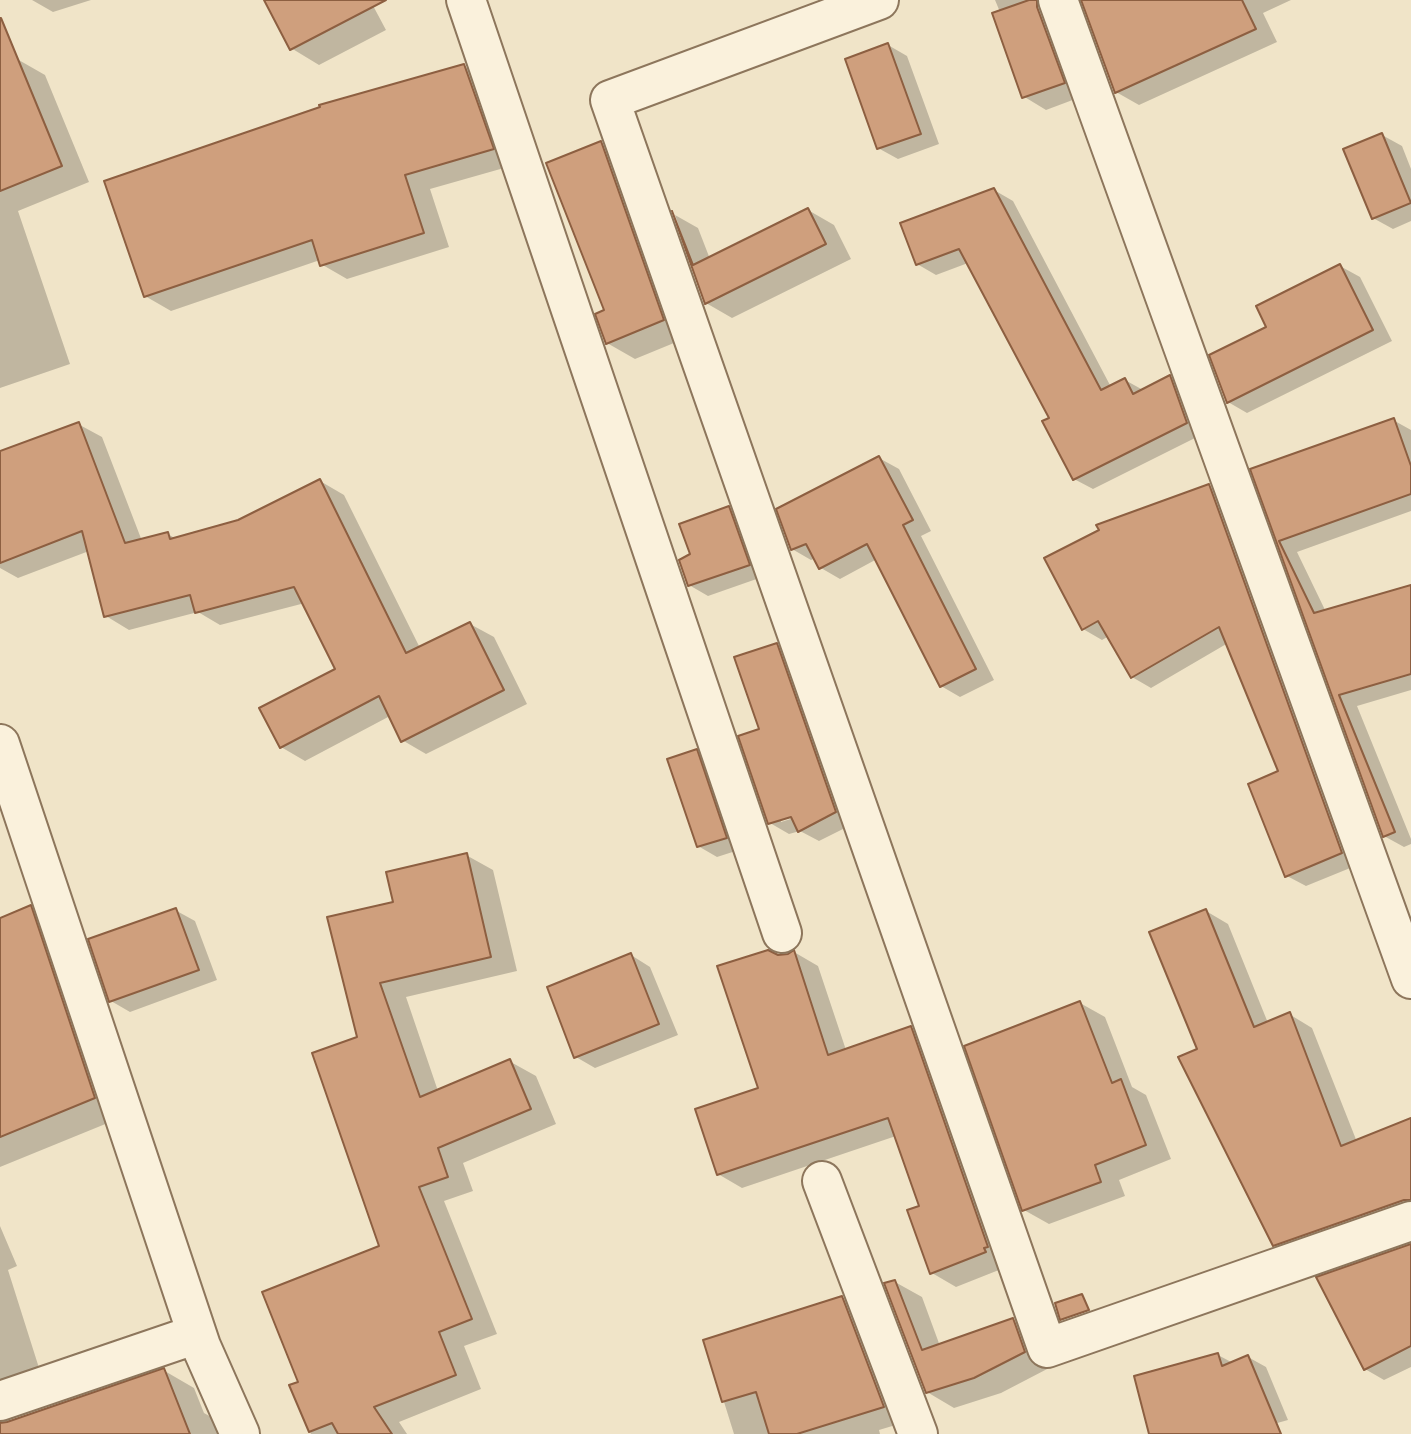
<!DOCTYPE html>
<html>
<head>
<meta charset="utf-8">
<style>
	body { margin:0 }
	canvas { display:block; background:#f0e4c8 }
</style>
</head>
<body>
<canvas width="1411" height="1434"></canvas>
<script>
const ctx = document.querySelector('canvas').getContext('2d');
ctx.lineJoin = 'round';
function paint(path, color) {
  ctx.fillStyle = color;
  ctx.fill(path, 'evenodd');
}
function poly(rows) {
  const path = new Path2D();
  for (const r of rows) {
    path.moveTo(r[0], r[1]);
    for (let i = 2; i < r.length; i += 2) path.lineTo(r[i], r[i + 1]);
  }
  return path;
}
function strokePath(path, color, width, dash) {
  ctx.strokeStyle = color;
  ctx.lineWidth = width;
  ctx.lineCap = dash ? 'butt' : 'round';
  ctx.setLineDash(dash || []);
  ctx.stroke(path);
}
const shadow = poly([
	[32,0,91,0,53,12],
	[266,0,370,0,386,30,319,65,291,48],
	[995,0,1064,0,1086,95,1046,110,1023,96,1000,12],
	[1083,0,1291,0,1263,13,1277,42,1139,105,1116,92],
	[888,45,907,56,939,144,898,159,878,148],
	[17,59,45,75,89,182,18,211,70,364,0,388,0,66],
	[464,66,490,81,518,164,430,189,449,247,347,279,321,264,320,260,171,311,145,296],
	[1382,135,1402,146,1411,169,1411,221,1393,229,1373,218],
	[601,143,629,159,691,336,635,359,607,343],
	[994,190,1013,201,1111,387,1125,380,1143,390,1170,377,1188,388,1205,433,1093,489,1074,479,1051,418,968,263,936,275,917,264],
	[808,210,834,225,851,259,732,318,706,303,675,215,698,228,710,259],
	[1340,266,1360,277,1392,341,1247,413,1228,402,1269,327],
	[1393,420,1411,430,1411,511,1297,552,1326,612,1411,586,1411,690,1357,706,1411,839,1411,844,1404,847,1384,836,1253,470],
	[78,424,102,437,142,541,168,534,176,539,239,522,320,481,344,495,420,648,470,624,494,637,527,704,426,754,402,740,390,716,305,761,281,747,337,670,305,603,220,625,198,612,129,630,106,616,89,551,18,578,0,568,0,453],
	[879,458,899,469,931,531,921,536,994,680,960,697,941,686,877,559,840,579,821,568,816,558,811,560,792,549],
	[1209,486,1228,497,1360,864,1306,886,1287,876,1281,772,1228,643,1151,688,1132,677,1109,636,1102,640,1083,629],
	[729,508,748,519,768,575,708,596,689,585],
	[777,645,796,656,855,823,819,841,800,831,789,834,770,823,762,730],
	[799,813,800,816,781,822,781,818],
	[696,751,716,762,745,848,717,857,698,846],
	[466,855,493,870,517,971,406,997,438,1091,509,1061,536,1076,556,1124,463,1163,473,1191,444,1201,497,1334,464,1346,481,1389,399,1422,407,1434,311,1434,292,1386,300,1383,382,1247,359,1038,395,903],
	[31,907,62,925,125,1116,0,1167,0,920],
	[175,910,195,921,217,980,130,1012,111,1001],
	[1206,911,1228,924,1268,1023,1289,1014,1312,1028,1357,1142,1411,1119,1411,1218,1298,1258,1275,1245,1199,1050],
	[794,952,818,966,846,1050,911,1028,935,1042,1009,1266,956,1287,932,1273,921,1207,896,1136,742,1188,718,1174,760,1089,778,956,789,956],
	[631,955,650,967,678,1035,595,1068,576,1057],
	[1080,1003,1105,1017,1132,1087,1146,1095,1171,1159,1119,1180,1125,1196,1049,1224,1024,1210],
	[0,1226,17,1266,8,1270,46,1390,9,1414,10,1423,163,1370,194,1388,204,1413,224,1424,228,1434,0,1434],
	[895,1282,922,1297,940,1346,1013,1320,1040,1335,1051,1367,1001,1393,954,1408,927,1392],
	[842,1298,868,1313,909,1421,879,1430,880,1434,734,1434,705,1341],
	[1411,1335,1411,1367,1384,1380,1365,1369],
	[1218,1355,1233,1363,1248,1357,1266,1367,1288,1420,1238,1434,1151,1434]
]);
const building = poly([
	[264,0,386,0,290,50,264,0],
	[1029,0,1037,0,1037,7,1065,83,1022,98,992,13,1029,0],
	[1081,0,1242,0,1256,29,1115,93,1081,0],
	[0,18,1,18,62,166,0,191,0,18],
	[888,43,921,134,877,149,845,59,888,43],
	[464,64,494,149,405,175,424,233,320,266,312,240,144,297,104,181,320,107,319,105,464,64],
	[1382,133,1411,203,1372,219,1343,149,1382,133],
	[601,141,664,320,606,344,595,314,604,310,546,163,601,141],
	[994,188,1101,390,1125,378,1133,394,1170,375,1187,423,1073,480,1042,421,1049,418,959,249,916,265,900,223,994,188],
	[808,208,826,244,705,304,672,211,693,265,808,208],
	[1340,264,1373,330,1227,403,1209,355,1266,327,1256,306,1340,264],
	[1394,418,1411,466,1411,494,1279,541,1314,613,1411,585,1411,674,1339,695,1395,832,1383,837,1250,469,1394,418],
	[79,422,125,543,168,532,170,539,238,520,320,479,406,653,470,622,504,690,401,742,379,696,280,748,259,708,335,669,294,587,195,613,190,595,104,617,82,531,0,563,0,451,79,422],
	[879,456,913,520,903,525,976,669,940,687,867,544,819,569,806,544,791,550,776,509,879,456],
	[1209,484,1342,853,1285,877,1248,784,1278,771,1219,627,1131,678,1098,621,1082,630,1044,558,1099,530,1096,525,1209,484],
	[729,506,750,565,688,586,679,560,690,554,679,524,729,506],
	[777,643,836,812,798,832,791,817,768,824,738,736,759,729,734,657,777,643],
	[697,749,727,838,697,847,667,759,697,749],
	[467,853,491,957,380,983,420,1097,510,1059,531,1109,438,1148,448,1177,419,1187,472,1319,439,1332,456,1375,374,1407,392,1434,338,1434,332,1423,309,1432,289,1385,298,1382,262,1292,379,1246,312,1053,357,1037,327,917,393,902,386,872,467,853],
	[31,905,95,1098,0,1137,0,918,31,905],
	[176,908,199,970,109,1002,88,939,176,908],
	[1206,909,1254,1027,1290,1012,1341,1146,1411,1118,1411,1200,1404,1200,1273,1246,1178,1057,1197,1049,1149,932,1206,909],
	[768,950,778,955,788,954,794,950,828,1055,911,1026,988,1247,984,1248,986,1252,930,1274,907,1210,919,1206,888,1118,717,1175,695,1109,758,1088,717,966,768,950],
	[631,953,659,1024,574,1058,547,987,631,953],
	[1080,1001,1112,1083,1121,1079,1146,1145,1095,1165,1101,1182,1022,1211,964,1046,1080,1001],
	[1411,1244,1411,1346,1364,1370,1316,1277,1411,1244],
	[895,1280,922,1350,1013,1318,1025,1352,974,1378,926,1393,884,1283,895,1280],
	[1082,1294,1089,1310,1060,1320,1055,1303,1082,1294],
	[842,1296,884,1407,797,1434,769,1434,756,1392,722,1402,703,1340,842,1296],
	[1218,1353,1222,1366,1248,1355,1281,1434,1149,1434,1134,1376,1218,1353],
	[164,1368,190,1434,0,1434,0,1423,7,1422,164,1368]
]);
const street = poly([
	[466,0,782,933],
	[879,0,610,100,1047,1348,1411,1221],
	[1058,0,1411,979],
	[0,744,201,1346,240,1434],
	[822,1181,918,1434],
	[0,1401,197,1334]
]);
paint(shadow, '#0003');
paint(building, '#cf9f7d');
strokePath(building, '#8d5f41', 2);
strokePath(street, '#8d765c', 42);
strokePath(street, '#faf1dc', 38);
</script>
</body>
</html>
